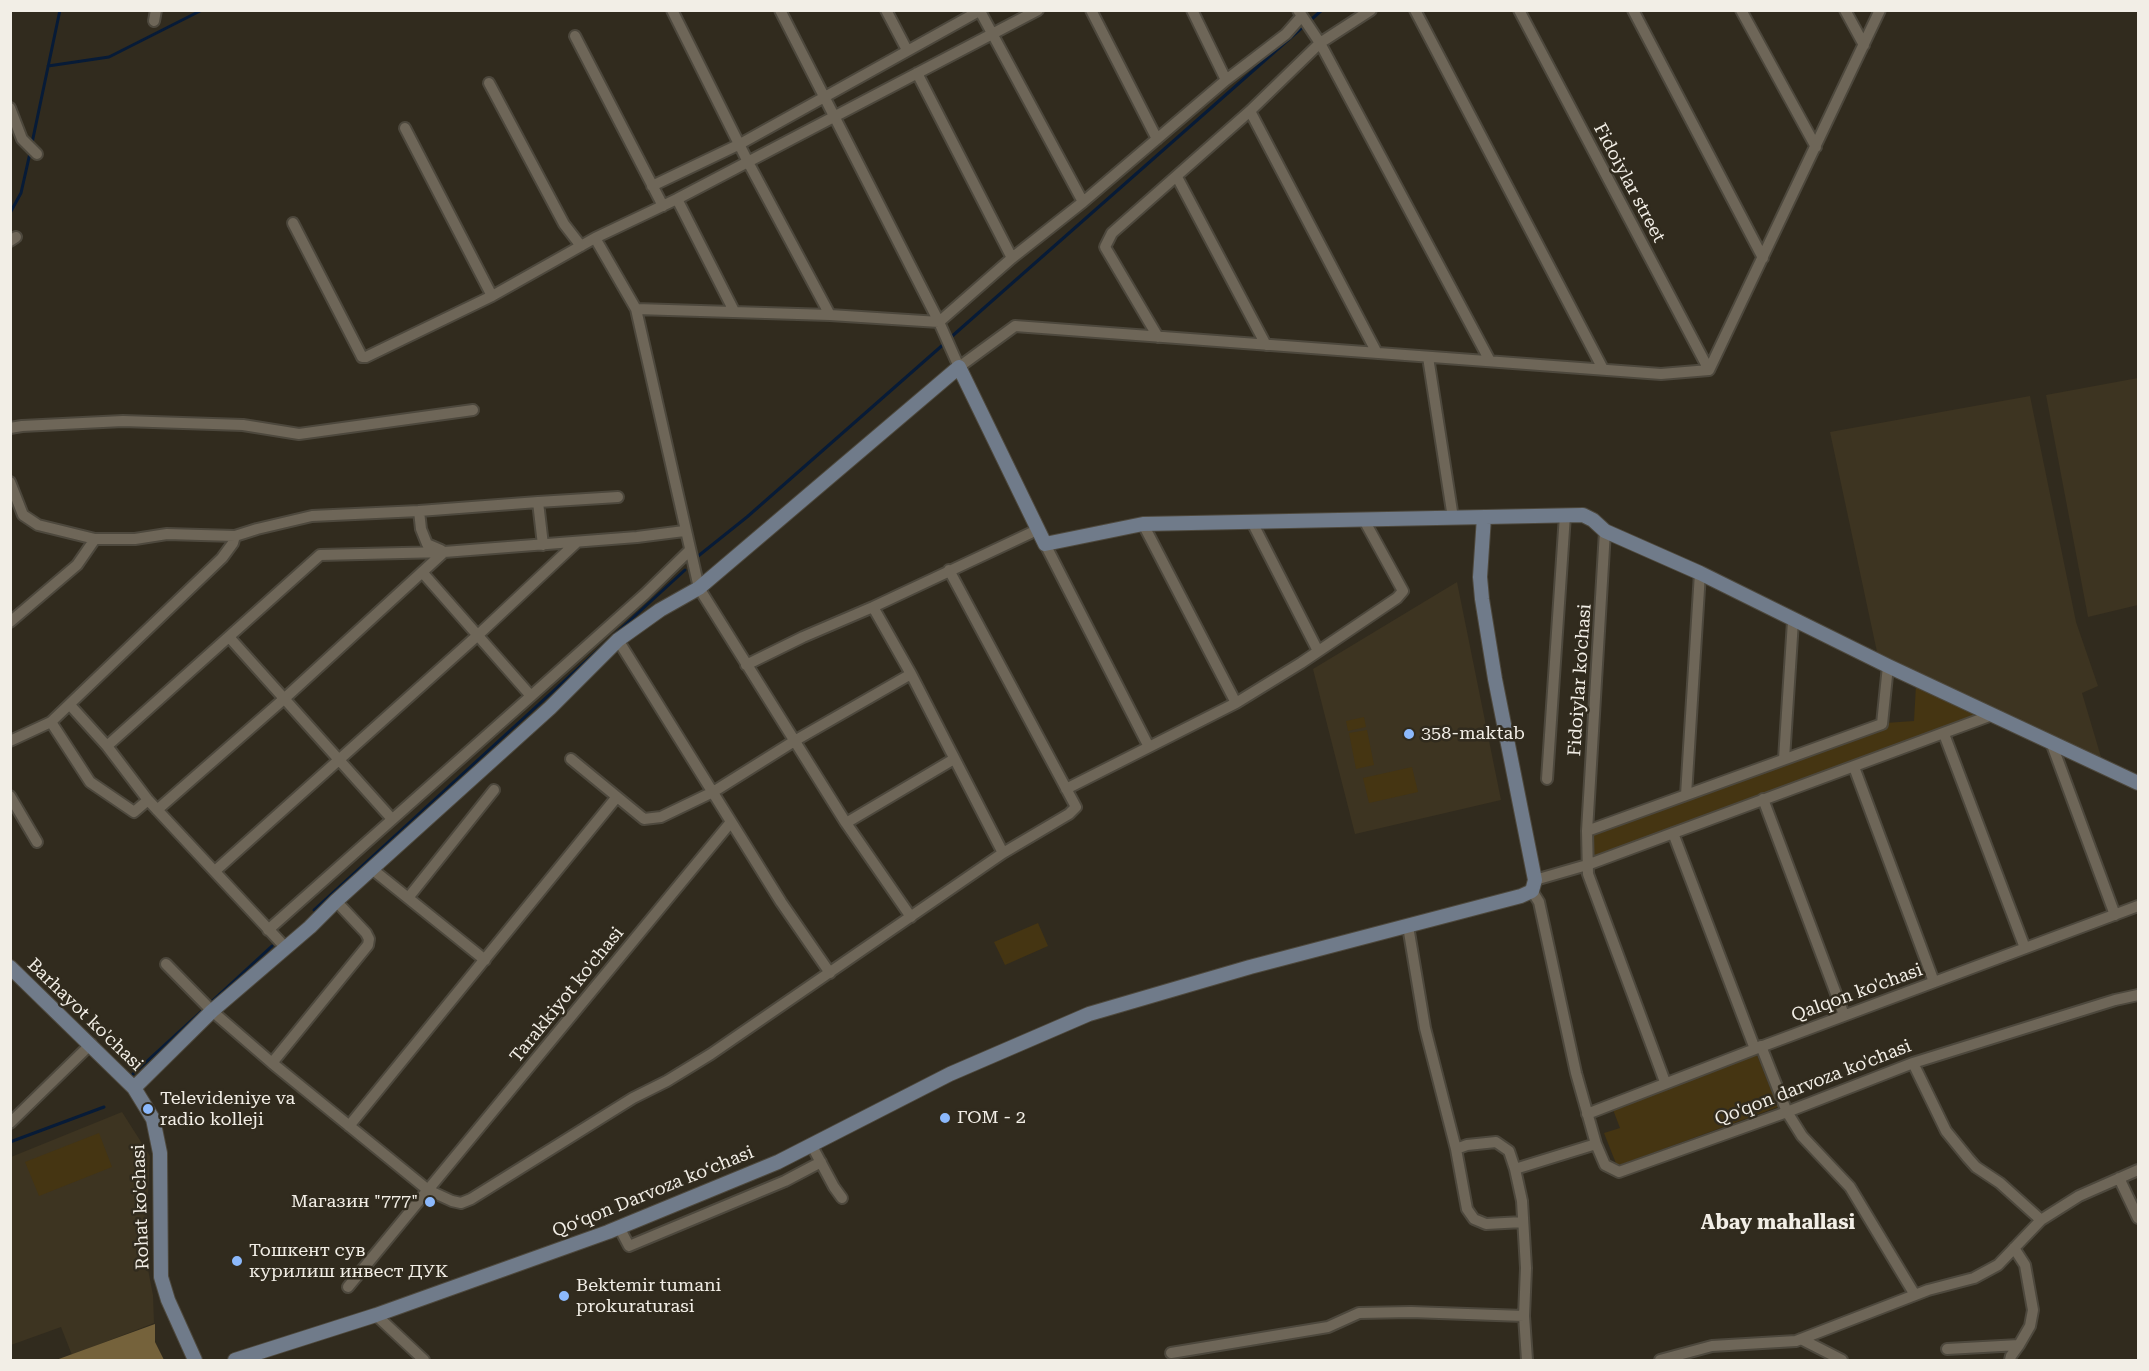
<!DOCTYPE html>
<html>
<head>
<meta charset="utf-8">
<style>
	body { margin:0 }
	#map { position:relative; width:2149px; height:1371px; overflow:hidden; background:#312b1e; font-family:"Roboto Serif",serif }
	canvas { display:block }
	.frame { position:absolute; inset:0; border:12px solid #f2eee6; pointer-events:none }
</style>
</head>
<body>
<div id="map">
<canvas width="2149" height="1371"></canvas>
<div class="frame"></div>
</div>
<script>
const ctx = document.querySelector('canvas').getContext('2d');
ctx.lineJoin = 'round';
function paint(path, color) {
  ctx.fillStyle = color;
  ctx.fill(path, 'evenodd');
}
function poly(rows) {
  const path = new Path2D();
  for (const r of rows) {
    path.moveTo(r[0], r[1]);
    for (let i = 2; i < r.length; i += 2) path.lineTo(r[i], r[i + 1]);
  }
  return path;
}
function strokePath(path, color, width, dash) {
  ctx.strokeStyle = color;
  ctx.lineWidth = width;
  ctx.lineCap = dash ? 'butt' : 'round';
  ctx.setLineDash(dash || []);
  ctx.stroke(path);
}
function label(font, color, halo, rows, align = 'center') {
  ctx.font = font + ' "Roboto Serif",serif';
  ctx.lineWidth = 5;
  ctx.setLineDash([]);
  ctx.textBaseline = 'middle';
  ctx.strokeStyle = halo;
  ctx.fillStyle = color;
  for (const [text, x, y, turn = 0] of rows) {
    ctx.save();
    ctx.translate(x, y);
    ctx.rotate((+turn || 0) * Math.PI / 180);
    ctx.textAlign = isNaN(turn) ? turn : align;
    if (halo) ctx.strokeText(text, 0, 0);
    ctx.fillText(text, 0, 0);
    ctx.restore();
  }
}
const built = poly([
	[2138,378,2138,605,2088,617,2046,395],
	[2030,396,2076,622,2098,686,2082,693,2101,757,2098,759,1877,652,1830,432],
	[1457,582,1501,800,1355,834,1313,669],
	[122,1112,150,1156,145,1254,153,1295,154,1323,72,1355,61,1327,11,1345,11,1157]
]);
const green = poly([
	[1916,685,1978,715,1600,857,1592,856,1592,834,1885,723,1914,721],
	[1364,717,1366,727,1348,731,1346,721],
	[1367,730,1374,765,1356,769,1349,733],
	[1412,767,1418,792,1369,803,1363,778],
	[1038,923,1048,946,1005,965,994,942],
	[1757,1055,1778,1107,1617,1166,1604,1133,1620,1128,1612,1107],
	[99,1133,112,1167,39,1196,25,1162]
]);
const forest = poly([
	[155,1324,155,1342,164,1360,56,1360]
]);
const stream = poly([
	[48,66,109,57,202,10],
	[32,143,60,10],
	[10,213,21,193,30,153],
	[950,338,1322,10],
	[697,557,747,517,945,343],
	[614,635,685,570],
	[314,910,609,640],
	[209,1004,272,946],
	[133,1074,205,1008],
	[10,1142,104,1107]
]);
const street = poly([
	[672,10,748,162,830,315],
	[780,10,939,322,959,367,1015,326,1661,374,1709,370],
	[886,10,907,50],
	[1091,10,1157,139],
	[1192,10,1226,80],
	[1298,10,1320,43,1490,361],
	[1415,10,1603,369],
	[1519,10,1709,370],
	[1633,10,1763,258],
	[1741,10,1816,147],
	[1845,10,1864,45],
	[980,11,1083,202],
	[154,21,156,10],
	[575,36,663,206],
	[917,73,1012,258],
	[489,83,564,224,581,246],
	[10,108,22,139,37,154],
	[1250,111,1377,353],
	[405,128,492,296],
	[1177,177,1266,345],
	[652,186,740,144,981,10],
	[677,199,734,311],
	[293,223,360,353,362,357,366,357,492,296,595,238,677,199,1038,10],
	[595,238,636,309,699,588,846,823,911,917],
	[10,241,16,237],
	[636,309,830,315,939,322,1012,258,1083,202,1226,80,1286,34,1301,17],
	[1158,337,1105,247,1112,233,1250,111,1320,43,1371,10],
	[1428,357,1453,518],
	[1709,370,1880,10],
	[10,428,22,426,123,421,243,425,299,434,473,410],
	[10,482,23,515,38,525,95,539,135,539,167,534,235,536,257,529,312,516,419,511,538,502,543,545],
	[538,502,618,497],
	[419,511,421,529,427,544,441,550],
	[1252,522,1318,651],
	[1143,524,1236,703],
	[1605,531,1587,831,1588,874,1665,1082],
	[1045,544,1149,747],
	[422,572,531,696],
	[873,607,911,674,1003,853],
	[10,622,77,565,95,539],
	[229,637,392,819],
	[618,640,781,902,830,973],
	[746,665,803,637,873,607,1037,530],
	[70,705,107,746],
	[51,722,90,782,134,812,148,800,285,947],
	[1944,734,2025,948],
	[10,741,51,722,222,558,233,543,235,536],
	[2051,742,2115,915],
	[571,759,644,819,661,817,713,792,796,740,911,674],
	[1784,759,1793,621],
	[1854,767,1934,982],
	[1547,779,1565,515],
	[1066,789,1236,703,1301,663,1397,598,1403,591,1364,520],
	[1686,795,1700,573],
	[10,796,37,842],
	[1763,799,1844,1015],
	[148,800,107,746,320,555,444,552,637,537,684,531],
	[157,810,285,698,444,552],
	[846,823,954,759],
	[1587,831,1882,724,1888,666],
	[1673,833,1755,1049],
	[372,869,485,960],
	[215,871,478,635,577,542],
	[1535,880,1587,865,1992,715],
	[1532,891,1539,902,1576,1073,1596,1144],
	[408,898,494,790],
	[1408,926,1425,1028,1456,1149,1467,1209,1474,1219,1486,1224,1523,1222],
	[268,930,531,696,645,594,690,550],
	[166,964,212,1011,272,1063,428,1190,452,1201,461,1203,471,1199,633,1098,667,1081,711,1054,1003,853,1069,814,1076,807,949,570],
	[1761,1046,1787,1112,1802,1136,1850,1187,1915,1295],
	[272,1063,368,945,369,939,366,933,336,901],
	[1913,1063,1946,1131,1968,1158,1976,1167,2000,1183,2041,1220],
	[1587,1114,1755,1049,2138,906],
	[10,1123,91,1044],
	[349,1126,616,798],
	[812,1146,834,1187,842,1198],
	[1456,1149,1467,1145,1496,1142,1509,1151,1515,1169,1522,1201,1526,1268,1524,1316,1527,1360],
	[1515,1169,1596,1144,1605,1165,1619,1172,1787,1112,1913,1063,2115,1000,2138,995],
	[2119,1178,2138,1218],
	[619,1227,629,1246,785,1181,821,1162],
	[348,1287,731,822],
	[376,1315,424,1360],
	[1801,1339,1842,1360],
	[1947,1349,2019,1345],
	[1171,1353,1328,1327,1359,1313,1411,1312,1524,1316],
	[1660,1360,1712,1346,1796,1341,1928,1290,1974,1278,1998,1265,2041,1220,2079,1196,2138,1170],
	[2010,1360,2011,1356,2019,1345,2030,1326,2033,1310,2025,1265,2014,1248]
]);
const secondary = poly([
	[10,967,134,1088,153,1119,160,1153,161,1277,168,1300,195,1360],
	[134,1088,212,1011,310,927,336,901,550,708,618,640,660,610,699,588,959,367,1045,544,1143,524,1583,515,1593,520,1605,531,1700,573,1888,666,2138,783],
	[235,1360,376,1315,608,1232,778,1162,950,1074,1089,1014,1250,967,1521,896,1532,891,1535,880,1495,679,1482,599,1480,577,1484,517]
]);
const markers = [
	[1409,734,6,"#8cb9fc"],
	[148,1109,6,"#8cb9fc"],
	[945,1118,6,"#8cb9fc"],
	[430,1202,6,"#8cb9fc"],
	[237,1261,6,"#8cb9fc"],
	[564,1296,6,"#8cb9fc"]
];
const streetNames = [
	["Fidoiylar street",1629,183,62],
	["Fidoiylar ko'chasi",1580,680,-86],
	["Qalqon ko'chasi",1857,993,-20],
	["Tarakkiyot ko'chasi",567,995,-51],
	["Barhayot ko'chasi",85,1015,44],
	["Qo'qon darvoza ko'chasi",1813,1083,-21],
	["Qoʻqon Darvoza koʻchasi",653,1192,-22],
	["Rohat ko'chasi",141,1207,-92]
];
const poiNames = [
	["358-maktab",1421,734],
	["Televideniye va",160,1099],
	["radio kolleji",160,1120],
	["ГОМ - 2",957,1118],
	["Магазин \"777\"",418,1202,"right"],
	["Тошкент сув",249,1251],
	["курилиш инвест ДУК",249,1272],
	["Bektemir tumani",576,1286],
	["prokuraturasi",576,1307]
];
const neighbourhoodNames = [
	["Abay mahallasi",1778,1223]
];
paint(built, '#3d3421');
paint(green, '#453512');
paint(forest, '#75623b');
strokePath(stream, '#071b37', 3);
strokePath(street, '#4d483d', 14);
strokePath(secondary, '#4d483d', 16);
strokePath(street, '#6e6658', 10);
strokePath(secondary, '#707b8a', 14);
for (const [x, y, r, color] of markers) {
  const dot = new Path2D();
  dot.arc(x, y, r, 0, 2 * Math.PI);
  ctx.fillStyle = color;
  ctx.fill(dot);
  strokePath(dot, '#312b1e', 2);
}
label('18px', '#f2eee6', '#312b1e', streetNames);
label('18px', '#f2eee6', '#312b1e', poiNames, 'left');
label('bold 20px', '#f2eee6', '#312b1e', neighbourhoodNames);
</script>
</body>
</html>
